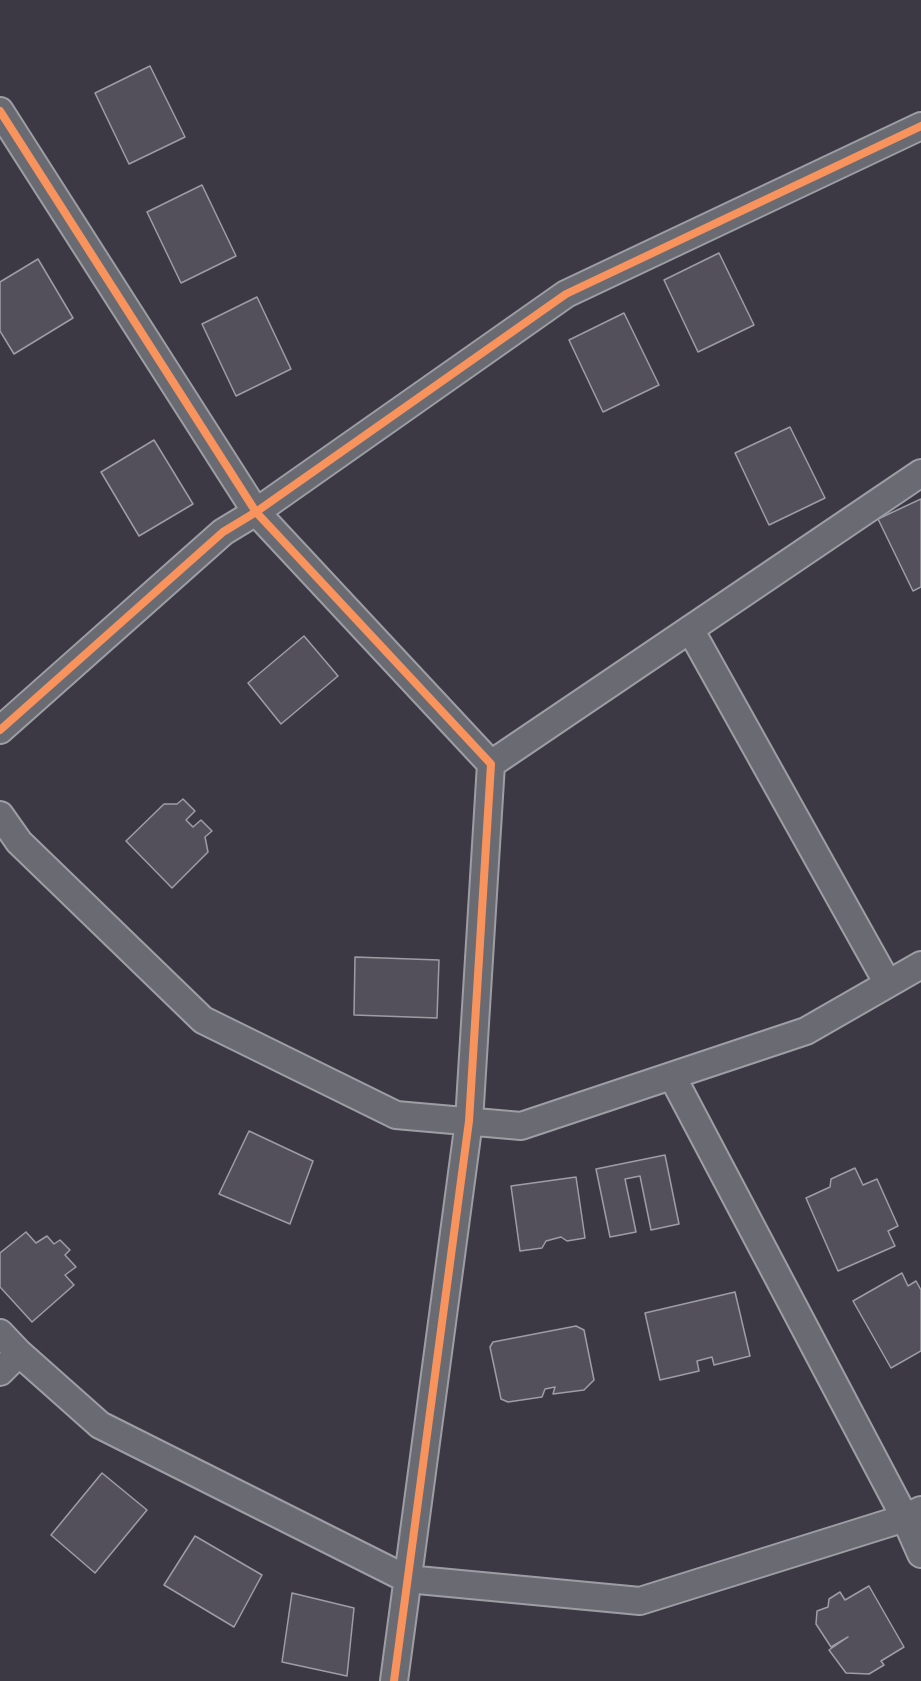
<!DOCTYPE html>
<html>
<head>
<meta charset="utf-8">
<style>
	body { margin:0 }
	canvas { display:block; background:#3c3944 }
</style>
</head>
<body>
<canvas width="921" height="1681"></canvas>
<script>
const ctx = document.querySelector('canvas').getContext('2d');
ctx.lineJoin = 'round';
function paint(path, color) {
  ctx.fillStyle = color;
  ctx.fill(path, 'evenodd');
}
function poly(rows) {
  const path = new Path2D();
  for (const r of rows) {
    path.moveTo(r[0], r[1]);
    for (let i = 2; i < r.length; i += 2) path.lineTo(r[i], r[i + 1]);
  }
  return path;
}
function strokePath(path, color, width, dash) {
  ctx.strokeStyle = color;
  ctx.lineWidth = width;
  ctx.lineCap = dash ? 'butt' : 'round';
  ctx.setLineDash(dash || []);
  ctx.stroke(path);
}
const building = poly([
	[150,66,185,137,129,164,95,93,150,66],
	[202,185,236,256,181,283,147,212,202,185],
	[719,253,754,325,698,352,664,280,719,253],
	[38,259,73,318,14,354,0,331,0,282,38,259],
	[257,297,291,369,236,396,202,324,257,297],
	[624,313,659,385,603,412,569,340,624,313],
	[790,427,825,498,769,525,735,453,790,427],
	[154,440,193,504,139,536,101,472,154,440],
	[921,499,921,587,913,591,878,519,921,499],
	[304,636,338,676,281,724,248,683,304,636],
	[183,799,195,811,186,820,193,827,201,820,212,831,205,837,208,852,172,888,126,841,164,804,177,804,183,799],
	[355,957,439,960,437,1018,354,1015,355,957],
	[249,1131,313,1161,290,1224,219,1194,249,1131],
	[665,1155,679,1224,651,1230,640,1176,625,1179,636,1232,610,1237,596,1169,665,1155],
	[855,1168,863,1185,877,1179,898,1226,888,1231,895,1246,838,1271,806,1198,830,1187,831,1179,855,1168],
	[576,1177,585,1238,567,1241,561,1237,546,1241,542,1248,520,1251,511,1186,576,1177],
	[26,1232,36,1243,47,1236,54,1244,60,1240,70,1250,65,1255,76,1267,65,1275,74,1285,32,1322,0,1287,0,1253,26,1232],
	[902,1273,908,1286,916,1281,921,1290,921,1351,891,1368,853,1301,902,1273],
	[735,1292,750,1356,714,1365,712,1357,697,1361,699,1371,660,1380,645,1313,735,1292],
	[576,1326,584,1330,594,1380,584,1390,553,1394,555,1387,545,1389,542,1397,508,1402,501,1399,490,1347,493,1342,576,1326],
	[102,1473,147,1510,95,1573,51,1535,102,1473],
	[195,1536,262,1575,234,1627,164,1585,195,1536],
	[869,1586,904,1647,881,1661,884,1665,869,1674,846,1673,829,1650,848,1637,831,1647,816,1624,817,1611,828,1607,829,1599,840,1592,845,1600,869,1586],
	[292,1593,354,1608,347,1676,282,1662,292,1593]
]);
const minor = poly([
	[0,111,256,512,566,294,921,126],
	[690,629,888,984],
	[0,730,223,532,256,512,491,764,469,1121,394,1681],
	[491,764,921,473],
	[0,815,19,842,203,1020,396,1115,521,1126,806,1031,921,965],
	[672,1076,905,1518,921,1554],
	[0,1333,19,1353,100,1425,407,1579,640,1601,905,1518,921,1510],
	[0,1372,19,1353]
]);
const cycleway = poly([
	[0,111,256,512,566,294,921,126],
	[0,730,223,532,256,512,491,764,469,1121,394,1681]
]);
paint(building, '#54505b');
strokePath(building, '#9d9ea4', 1.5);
strokePath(minor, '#9d9ea4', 30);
strokePath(minor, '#6a6b72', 26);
strokePath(cycleway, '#f8935d', 8);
</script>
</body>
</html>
